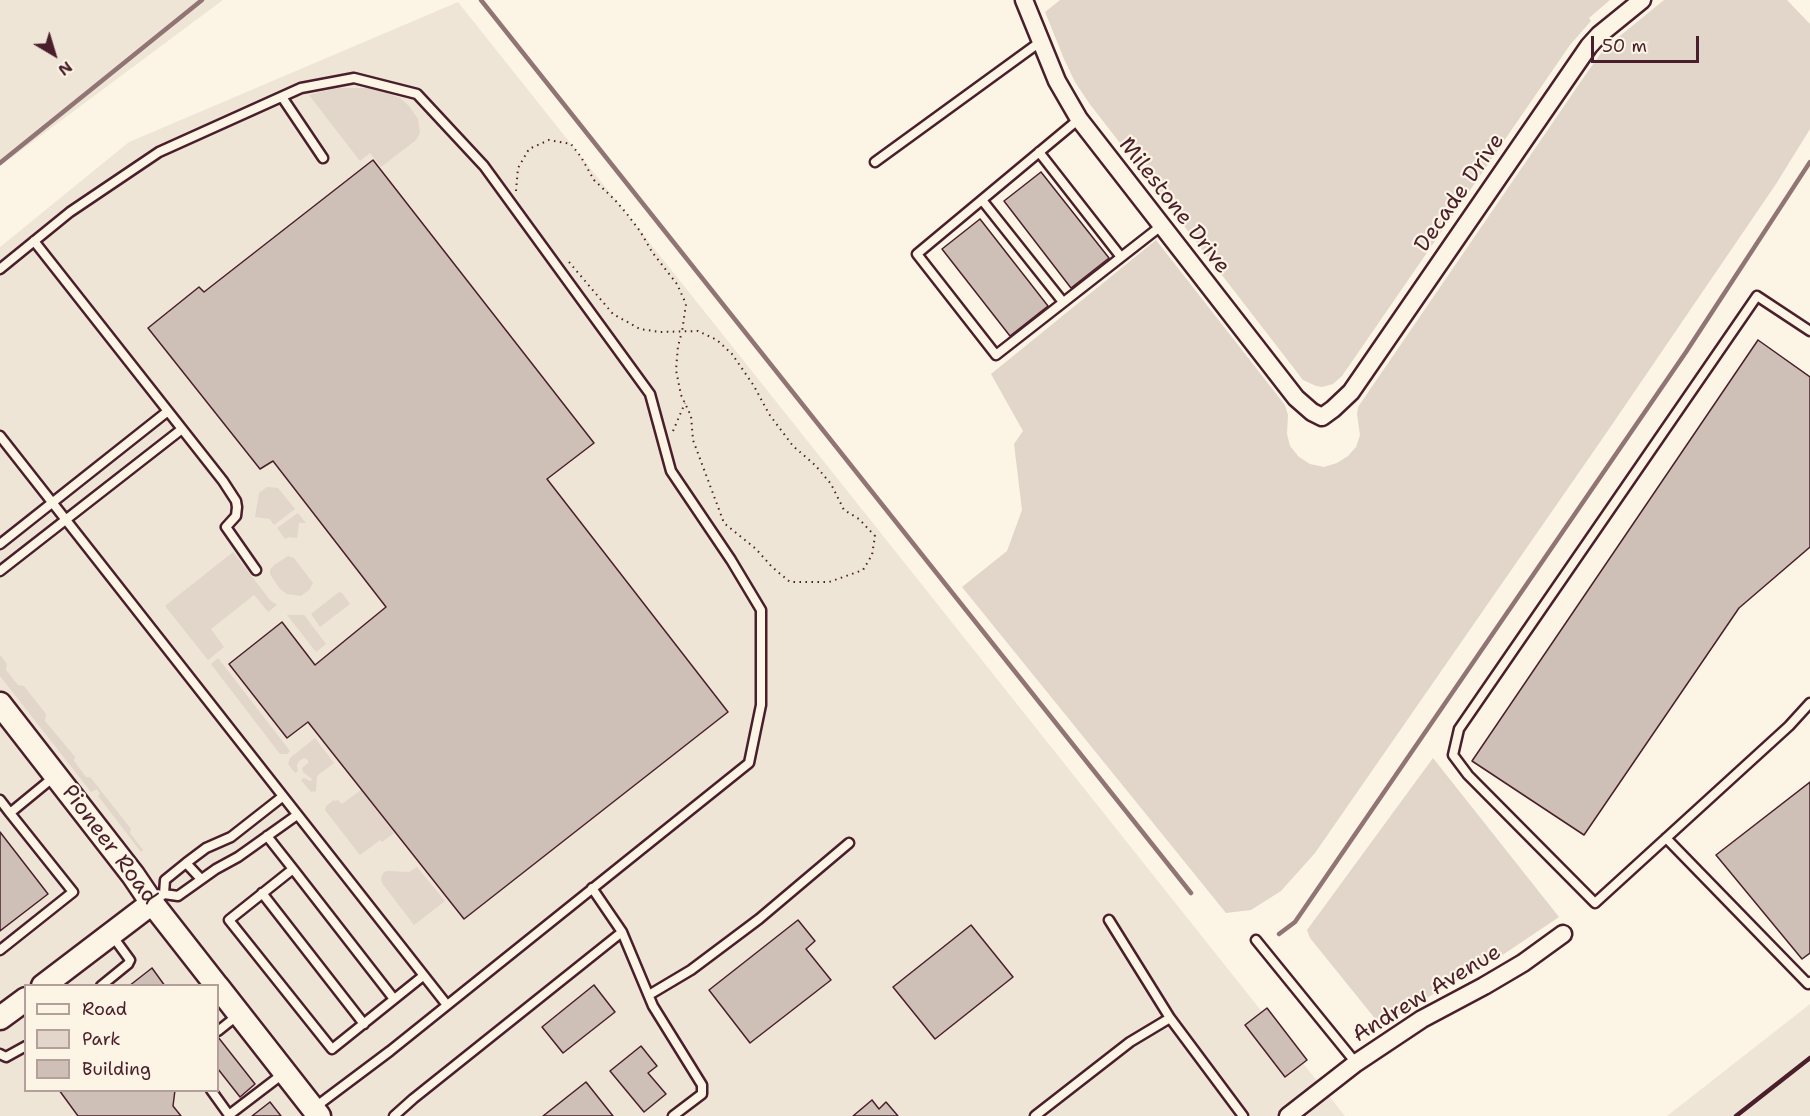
<!DOCTYPE html>
<html>
<head>
<meta charset="utf-8">
<style>
	body { margin:0 }
	#map { position:relative; width:1810px; height:1116px; overflow:hidden; background:#fcf5e5; font-family:"Shantell Sans",sans-serif }
	canvas { display:block }
	.legend { position:absolute; left:24px; top:984px; width:195px; height:108px; box-sizing:border-box; background:#fcf5e5; border:2px solid #b59f9b; margin:0; padding:8px 10px; list-style:none; font-size:18px; color:#4a1f2b }
	.legend li { display:flex; align-items:center; gap:12px; height:30px }
	.legend b { width:30px; border:2px solid #b59f9b }
	.north { position:absolute; left:24px; top:24px; width:60px; height:60px; -webkit-text-stroke:4px #fcf5e5; paint-order:stroke; rotate:142deg; font-size:16px; font-weight:700; line-height:24px; text-align:center; color:#4a1f2b }
	.north::after { content:''; display:block; margin:auto; width:21px; height:27px; background:#4a1f2b; clip-path:polygon(50% 0,100% 100%,50% 72%,0 100%) }
	.scale { position:absolute; left:1591px; top:36px; width:108px; height:27px; box-sizing:border-box; border:3px solid #4a1f2b; border-top:0; padding-left:8px; font-size:18px; line-height:21px; white-space:nowrap; color:#4a1f2b; -webkit-text-stroke:4px #fcf5e5; paint-order:stroke }
</style>
</head>
<body>
<div id="map">
<canvas width="1810" height="1116"></canvas>
<ul class="legend">
<li><b style="height:8px;background:#fcf5e5"></b>Road</li>
<li><b style="height:16px;background:#e2d5ca"></b>Park</li>
<li><b style="height:16px;background:#cfc0b7"></b>Building</li>
</ul>
<div class="north">N</div>
<div class="scale">50 m</div>
</div>
<script>
const ctx = document.querySelector('canvas').getContext('2d');
ctx.lineJoin = 'round';
function paint(path, color) {
  ctx.fillStyle = color;
  ctx.fill(path, 'evenodd');
}
function poly(rows) {
  const path = new Path2D();
  for (const r of rows) {
    path.moveTo(r[0], r[1]);
    for (let i = 2; i < r.length; i += 2) path.lineTo(r[i], r[i + 1]);
  }
  return path;
}
function strokePath(path, color, width, dash) {
  ctx.strokeStyle = color;
  ctx.lineWidth = width;
  ctx.lineCap = dash ? 'butt' : 'round';
  ctx.setLineDash(dash || []);
  ctx.stroke(path);
}
function label(font, color, halo, rows, align = 'center') {
  ctx.font = font + ' "Shantell Sans",sans-serif';
  ctx.lineWidth = 4.5;
  ctx.setLineDash([]);
  ctx.textBaseline = 'middle';
  ctx.strokeStyle = halo;
  ctx.fillStyle = color;
  for (const [text, x, y, turn = 0] of rows) {
    ctx.save();
    ctx.translate(x, y);
    ctx.rotate((+turn || 0) * Math.PI / 180);
    ctx.textAlign = isNaN(turn) ? turn : align;
    if (halo) ctx.strokeText(text, 0, 0);
    ctx.fillText(text, 0, 0);
    ctx.restore();
  }
}
const built = poly([
	[0,0,223,0,0,166],
	[458,2,1345,1116,0,1116,0,247,129,142],
	[26,986,218,986,218,1090,26,1090],
	[1810,1004,1810,1116,1667,1116]
]);
const green = poly([
	[1060,0,1610,0,1589,18,1591,21,1570,45,1342,376,1333,384,1322,387,1316,386,1303,380,1089,103,1075,82,1064,59,1045,12],
	[1664,0,1787,0,1810,24,1810,129,1776,184,1607,432,1315,853,1281,891,1251,910,1226,913,962,587,1007,551,1022,510,1014,444,1023,431,991,374,1156,240,1285,405,1288,415,1287,434,1290,446,1299,457,1310,464,1324,467,1337,463,1348,456,1356,447,1360,435,1357,414,1358,407,1586,74,1604,49],
	[336,88,373,88,400,98,409,106,418,119,420,133,416,140,381,167,370,153,360,161,309,95],
	[267,487,278,488,295,509,274,525,270,519,255,517,259,493],
	[298,513,306,523,299,523,297,538,289,537,285,539,277,528],
	[233,552,270,600,277,605,268,612,254,595,211,629,224,647,208,660,165,606],
	[288,556,294,558,313,583,309,590,301,596,287,594,280,589,270,574,270,570,274,565],
	[339,592,342,593,350,604,320,627,311,614],
	[287,615,304,615,326,644,316,652],
	[0,655,7,664,6,670,18,685,24,686,46,714,45,721,75,757,74,761,86,777,90,777,131,829,130,833,143,850,141,852,98,796,100,794,97,789,91,792,0,676],
	[218,658,290,751,287,754,280,754,211,664],
	[315,738,334,763,317,776,316,791,311,792,301,780,304,778,311,781,312,779,303,772,302,768,308,763,308,760,304,758,299,761,297,765,298,771,295,773,288,764,290,758],
	[1433,758,1559,917,1504,954,1453,982,1381,1026,1310,938,1307,930],
	[361,790,394,833,382,842,380,840,360,855,325,810,326,806,334,800,335,801,338,800,342,804],
	[417,867,445,901,414,925,382,883,381,878,384,872,387,871,409,872]
]);
const stream = poly([
	[481,0,1191,893],
	[0,163,202,0],
	[1279,934,1295,922,1686,352,1810,162]
]);
const building = poly([
	[373,160,594,443,547,479,728,712,464,919,308,722,287,738,229,664,282,622,315,665,386,607,273,461,260,469,148,328,199,287,204,292,373,160],
	[1041,172,1109,258,1071,288,1004,201,1041,172],
	[980,219,1048,306,1010,336,942,249,980,219],
	[1758,340,1810,377,1810,547,1739,608,1584,835,1472,761,1758,340],
	[1810,782,1810,953,1802,959,1716,855,1810,782],
	[0,832,48,894,0,931,0,832],
	[798,920,815,941,806,949,831,980,750,1043,709,990,798,920],
	[971,925,1013,977,935,1039,893,987,971,925],
	[152,968,165,986,129,986,152,968],
	[594,985,615,1012,563,1053,542,1027,594,985],
	[1267,1008,1307,1060,1285,1077,1245,1025,1267,1008],
	[218,1037,255,1084,240,1097,218,1069,218,1037],
	[641,1046,657,1066,648,1073,666,1094,644,1112,610,1071,641,1046],
	[586,1082,613,1116,543,1116,586,1082],
	[59,1090,175,1090,173,1106,181,1116,78,1116,59,1090],
	[872,1100,879,1109,886,1102,898,1116,853,1116,872,1100],
	[270,1102,281,1116,252,1116,270,1102]
]);
const path = poly([
	[516,191,518,168,529,149,549,140,571,144,581,157,594,180,615,200,627,214,640,231,652,252,677,284,686,304,682,332],
	[569,262,613,314,640,329,660,332,698,331,717,340,732,354,754,386,769,414,793,446,815,465,831,484,844,510,859,519,875,536,872,555,863,570,829,582,790,582,772,567,756,549,724,523,693,440,691,416,681,395,676,370,678,346,682,332],
	[673,431,685,403]
]);
const lane = poly([
	[282,97,323,158],
	[1079,119,917,254,996,355,1161,226],
	[1039,152,1121,257],
	[875,162,1040,42],
	[982,200,1063,302],
	[34,241,223,481,236,501,237,507,236,516,226,527,256,570],
	[0,269,70,212,159,152,301,88,354,78,417,94,484,166,650,394,671,471,731,560,761,610,761,705,749,763,390,1051,314,1108],
	[1810,331,1757,296,1459,729,1453,755,1468,775,1595,903,1789,726,1810,703],
	[0,436,447,1005],
	[0,544,168,411],
	[0,571,182,429],
	[0,800,10,813,55,776],
	[267,836,293,869,229,920,332,1049,423,976],
	[1666,838,1808,984,1810,982],
	[186,863,206,848,231,837,282,797],
	[293,869,394,999],
	[262,893,364,1024],
	[164,894,165,880,186,863,201,879],
	[152,903,164,894,178,896,216,869,238,857,297,815],
	[1109,920,1170,1018],
	[622,932,653,1006,702,1085,702,1094,673,1116],
	[1256,940,1356,1063],
	[0,950,73,892,10,813],
	[101,986,128,964,130,960,111,934],
	[649,995,691,970,759,919,849,843],
	[218,1031,238,1015],
	[0,1054,6,1057,26,1046],
	[211,1090,229,1115,284,1073],
	[394,1116,413,1099,622,932,592,888],
	[1035,1116,1130,1042,1170,1018,1243,1116]
]);
const street = poly([
	[1024,0,1057,81,1079,119,1296,398,1312,412,1322,417,1333,409,1351,392,1589,46,1599,35,1642,0],
	[1288,1116,1356,1063,1422,1019,1484,986,1523,963,1563,934]
]);
const secondary = poly([
	[0,704,133,875,152,903,217,986],
	[43,986,152,903],
	[218,987,319,1116],
	[0,1018,26,999]
]);
const rail = poly([
	[1736,1116,1810,1058]
]);
const streetNames = [
	["Decade Drive",1460,193,-55],
	["Milestone Drive",1174,206,52],
	["Pioneer Road",109,845,53],
	["Andrew Avenue",1427,994,-31]
];
paint(built, '#eee5d7');
paint(green, '#e2d5ca');
strokePath(stream, '#917474', 4.5);
paint(building, '#cfc0b7');
strokePath(building, '#4a1f2b', 1.5);
strokePath(lane, '#4a1f2b', 13);
strokePath(street, '#4a1f2b', 21);
strokePath(secondary, '#4a1f2b', 27);
strokePath(path, '#4a1f2b', 2, [1.5, 4.5]);
strokePath(lane, '#fcf5e5', 8);
strokePath(street, '#fcf5e5', 16);
strokePath(secondary, '#fcf5e5', 22);
strokePath(rail, '#4a1f2b', 4.5);
label('22px', '#4a1f2b', '#fcf5e5', streetNames);
</script>
</body>
</html>
